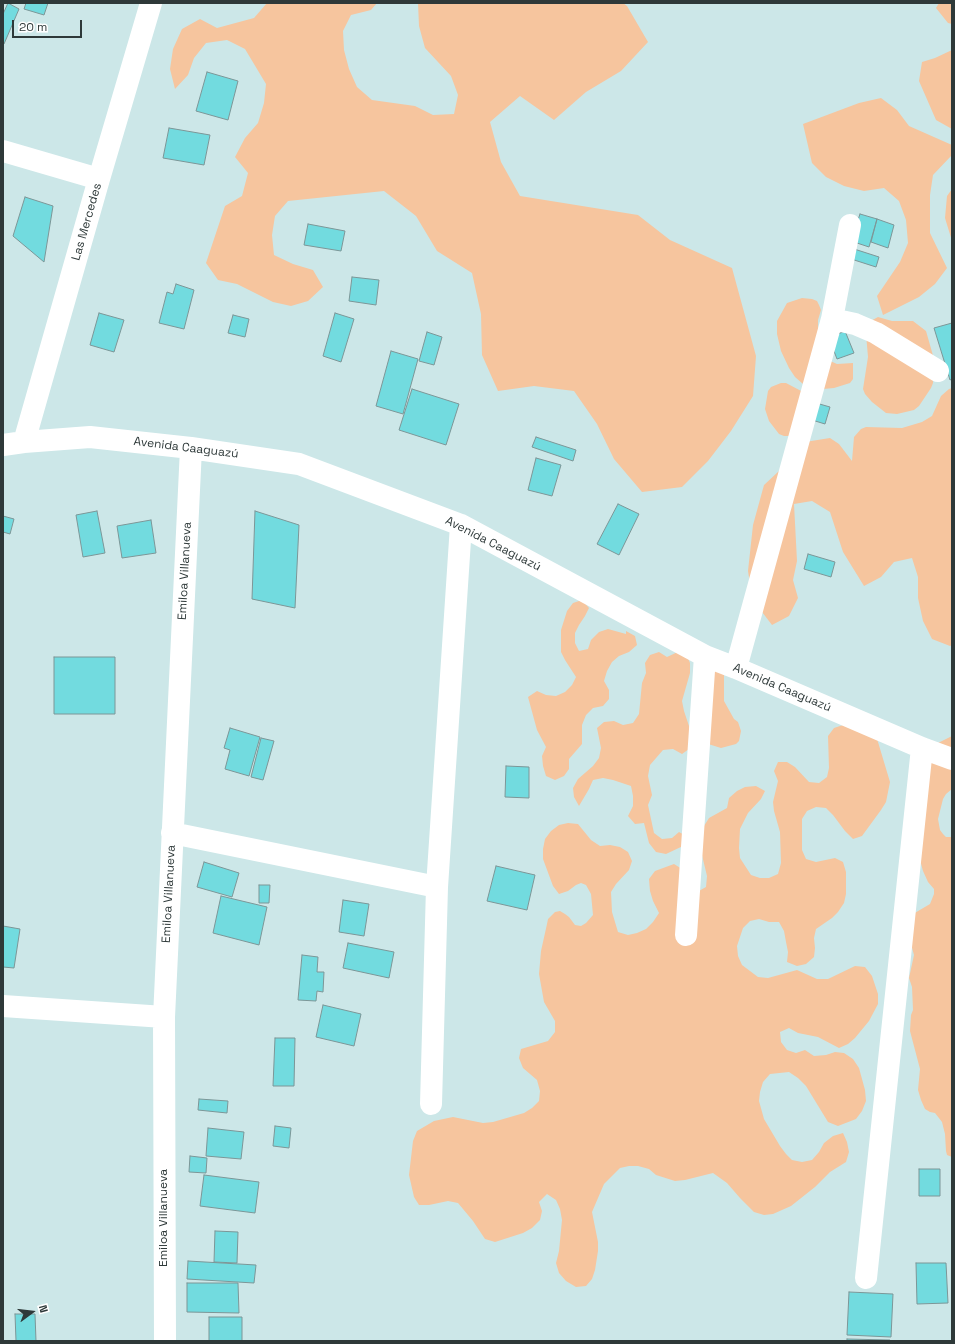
<!DOCTYPE html>
<html>
<head>
<meta charset="utf-8">
<style>
	body { margin:0 }
	#map { position:relative; width:955px; height:1344px; overflow:hidden; background:#cce7e8; font-family:"Space Grotesk",sans-serif }
	canvas { display:block }
	.frame { position:absolute; inset:0; border:4px solid #2e3939; pointer-events:none }
	.north { position:absolute; left:12px; top:1292px; width:40px; height:40px; -webkit-text-stroke:3px #fff; paint-order:stroke; rotate:75deg; font-size:11px; font-weight:700; line-height:16px; text-align:center; color:#2e3939 }
	.north::after { content:''; display:block; margin:auto; width:14px; height:18px; background:#2e3939; clip-path:polygon(50% 0,100% 100%,50% 72%,0 100%) }
	.scale { position:absolute; left:12px; top:20px; width:70px; height:18px; box-sizing:border-box; border:2px solid #2e3939; border-top:0; padding-left:5px; font-size:12px; line-height:14px; white-space:nowrap; color:#2e3939; -webkit-text-stroke:3px #fff; paint-order:stroke }
</style>
</head>
<body>
<div id="map">
<canvas width="955" height="1344"></canvas>
<div class="frame"></div>
<div class="north">N</div>
<div class="scale">20 m</div>
</div>
<script>
const ctx = document.querySelector('canvas').getContext('2d');
ctx.lineJoin = 'round';
function paint(path, color) {
  ctx.fillStyle = color;
  ctx.fill(path, 'evenodd');
}
function poly(rows) {
  const path = new Path2D();
  for (const r of rows) {
    path.moveTo(r[0], r[1]);
    for (let i = 2; i < r.length; i += 2) path.lineTo(r[i], r[i + 1]);
  }
  return path;
}
function strokePath(path, color, width, dash) {
  ctx.strokeStyle = color;
  ctx.lineWidth = width;
  ctx.lineCap = dash ? 'butt' : 'round';
  ctx.setLineDash(dash || []);
  ctx.stroke(path);
}
function label(font, color, halo, rows, align = 'center') {
  ctx.font = font + ' "Space Grotesk",sans-serif';
  ctx.lineWidth = 4;
  ctx.setLineDash([]);
  ctx.textBaseline = 'middle';
  ctx.strokeStyle = halo;
  ctx.fillStyle = color;
  for (const [text, x, y, turn = 0] of rows) {
    ctx.save();
    ctx.translate(x, y);
    ctx.rotate((+turn || 0) * Math.PI / 180);
    ctx.textAlign = isNaN(turn) ? turn : align;
    if (halo) ctx.strokeText(text, 0, 0);
    ctx.fillText(text, 0, 0);
    ctx.restore();
  }
}
const green = poly([
	[267,3,377,3,371,10,351,15,343,31,344,50,349,69,357,87,372,100,415,106,433,115,454,114,458,95,451,76,425,48,419,26,418,3,623,3,627,6,648,42,621,71,586,92,554,120,520,96,490,122,501,162,520,196,638,215,670,240,732,268,756,356,753,396,731,431,708,461,682,487,642,492,614,459,597,424,574,391,534,386,498,391,482,355,481,314,472,273,437,251,416,216,384,191,288,201,275,216,272,235,274,255,293,264,313,270,323,287,308,301,291,306,273,302,237,284,218,280,206,263,225,206,242,196,248,173,235,157,245,138,258,123,264,103,266,84,245,49,227,40,206,43,194,58,188,75,175,89,170,69,173,49,182,29,200,19,217,28,254,18],
	[939,3,952,3,952,24,948,23,936,8],
	[952,50,952,129,936,120,919,81,922,62,935,58],
	[881,98,897,110,909,126,952,145,952,155,933,175,930,195,930,233,947,268,935,284,919,297,883,315,877,296,900,262,908,243,906,220,899,201,884,188,864,191,844,186,826,177,812,163,803,124,859,103],
	[952,189,952,241,945,218,947,196],
	[802,298,812,299,817,301,819,305,821,310,818,320,818,338,828,360,837,364,853,363,853,379,850,383,834,388,823,389,803,384,795,377,789,368,781,351,777,334,777,321,787,303],
	[878,317,892,321,913,321,926,331,934,359,933,383,931,388,919,406,914,410,897,414,886,413,872,402,865,394,863,389,868,357,866,334,869,322],
	[781,383,786,383,805,393,789,436,784,436,779,434,769,421,765,409,768,391,771,387],
	[952,388,952,645,950,646,932,639,923,621,918,598,918,577,912,558,894,562,881,577,864,586,843,552,830,512,812,501,794,504,797,561,793,580,798,598,789,616,772,625,759,608,751,590,748,571,753,525,764,485,779,471,789,453,805,442,830,438,839,444,852,461,854,437,861,429,866,427,902,428,922,422,932,416,941,396,949,389],
	[582,600,589,608,585,616,579,625,575,633,575,643,579,651,588,649,591,640,599,632,608,629,626,634,626,631,635,636,637,645,629,652,619,656,612,662,607,671,604,681,609,690,609,699,603,706,593,708,586,715,582,725,582,744,569,759,569,769,564,776,555,780,546,776,543,766,542,756,546,747,537,730,528,697,537,691,546,695,556,696,565,692,572,685,576,677,565,660,561,652,561,630,567,611,573,603],
	[684,649,690,663,690,673,682,701,684,711,690,729,689,749,682,754,673,749,663,750,650,765,648,776,652,795,648,805,654,833,662,839,672,838,679,832,688,837,683,846,666,854,656,852,649,843,644,823,635,824,628,816,633,806,633,796,631,786,613,780,603,778,593,780,589,789,579,806,574,797,573,788,578,779,593,766,599,758,601,748,597,728,604,722,614,721,623,725,633,723,639,714,642,683,646,673,645,663,650,655,659,652,667,657],
	[709,663,724,675,724,701,734,719,738,722,741,731,739,741,736,744,721,748,705,743],
	[852,722,875,732,890,782,886,802,881,810,862,836,853,839,845,831,833,815,826,808,816,807,807,811,802,819,802,850,806,859,816,862,835,858,843,862,846,872,846,894,844,903,838,912,832,918,816,929,814,938,815,948,814,957,806,964,797,966,787,962,788,952,786,942,784,931,779,922,769,922,759,919,750,921,743,928,737,946,738,956,742,965,758,977,768,978,797,970,817,979,828,979,855,966,865,967,872,976,878,994,878,1004,869,1021,855,1038,848,1044,839,1048,818,1037,798,1033,789,1028,780,1032,781,1042,787,1050,796,1053,805,1050,814,1056,826,1055,835,1052,844,1053,853,1059,859,1068,865,1090,866,1101,862,1111,856,1119,838,1126,828,1122,806,1086,798,1078,789,1072,770,1074,763,1082,760,1092,759,1101,764,1119,780,1146,786,1154,792,1160,802,1162,812,1160,819,1152,824,1143,833,1136,843,1133,847,1142,849,1152,846,1162,830,1172,815,1187,791,1206,773,1214,764,1215,754,1212,740,1198,727,1183,713,1173,685,1180,675,1181,656,1175,649,1169,638,1166,629,1166,620,1168,604,1184,592,1212,598,1242,598,1251,595,1270,592,1279,586,1286,576,1287,566,1281,559,1273,556,1263,559,1251,562,1220,560,1209,556,1200,547,1194,539,1202,542,1211,540,1220,532,1228,523,1233,495,1242,485,1239,473,1221,458,1203,448,1201,429,1205,419,1205,414,1197,409,1175,413,1141,417,1131,434,1121,453,1117,483,1123,493,1122,524,1113,532,1108,539,1101,540,1091,537,1080,523,1068,519,1058,521,1049,548,1041,555,1032,555,1021,544,1002,539,974,541,951,547,924,548,919,555,912,560,911,565,914,569,917,575,925,581,926,586,923,593,915,591,894,586,885,581,883,576,885,568,891,559,894,553,886,543,859,543,849,545,839,551,831,559,825,568,823,578,824,591,840,600,846,610,845,620,847,628,852,632,861,629,870,616,884,611,892,612,912,618,932,628,935,637,933,646,929,653,922,659,913,653,901,650,891,649,879,655,871,674,864,682,869,697,892,706,887,707,876,700,847,704,826,709,818,727,808,729,798,737,791,745,787,756,786,765,791,761,799,748,813,740,829,739,848,740,858,751,875,760,878,769,878,778,874,781,863,780,832,774,811,773,802,778,781,774,771,778,762,787,762,795,767,809,782,819,783,827,777,829,768,828,736,834,728],
	[952,736,952,789,946,794,943,799,938,819,940,830,943,834,946,837,952,837,952,1157,947,1155,946,1151,945,1134,942,1122,935,1113,930,1112,925,1109,921,1100,918,1090,920,1069,910,1031,911,1015,913,1010,912,987,909,978,914,955,908,933,913,914,930,904,934,894,934,889,928,882,923,871,910,823,938,743]
]);
const building = poly([
	[8,3,19,9,4,44,3,43,3,14,8,3],
	[26,3,48,3,44,15,24,9,26,3],
	[207,72,238,81,228,120,196,111,207,72],
	[169,128,210,135,204,165,163,158,169,128],
	[25,197,53,206,44,262,13,236,25,197],
	[860,214,877,219,869,247,851,241,860,214],
	[877,219,894,225,888,248,871,242,877,219],
	[308,224,345,231,341,251,304,245,308,224],
	[851,248,879,257,876,267,848,258,851,248],
	[352,277,379,280,376,305,349,301,352,277],
	[176,284,194,290,184,329,159,323,167,292,173,294,176,284],
	[99,313,124,320,114,352,90,345,99,313],
	[335,313,354,319,341,362,323,356,335,313],
	[233,315,249,319,245,337,228,333,233,315],
	[952,323,952,379,950,380,934,328,952,323],
	[845,331,854,353,837,359,829,338,845,331],
	[427,332,442,337,434,365,419,361,427,332],
	[391,351,418,359,403,414,376,406,391,351],
	[412,389,459,404,446,445,399,430,412,389],
	[816,403,830,407,825,424,812,420,816,403],
	[536,437,576,450,573,461,532,447,536,437],
	[536,458,561,465,552,496,528,490,536,458],
	[618,504,639,514,619,555,597,544,618,504],
	[97,511,105,553,83,557,76,515,97,511],
	[255,511,299,525,295,608,252,599,255,511],
	[3,516,14,519,10,534,3,532,3,516],
	[151,520,156,553,122,558,117,526,151,520],
	[808,554,835,562,831,577,804,569,808,554],
	[54,657,115,657,115,714,54,714,54,657],
	[230,728,260,737,249,776,225,769,230,750,224,748,230,728],
	[261,738,274,741,263,780,251,777,261,738],
	[506,766,529,767,529,798,505,797,506,766],
	[204,862,239,873,232,897,197,887,204,862],
	[496,866,535,875,527,910,487,901,496,866],
	[259,885,270,885,269,903,259,903,259,885],
	[221,896,267,907,259,945,213,933,221,896],
	[343,900,369,904,364,936,339,932,343,900],
	[3,926,20,929,14,968,3,967,3,926],
	[348,943,394,952,389,978,343,968,348,943],
	[302,955,318,957,317,972,324,972,323,992,317,991,316,1001,298,1000,302,955],
	[323,1005,361,1014,354,1046,316,1037,323,1005],
	[275,1038,295,1038,294,1086,273,1086,275,1038],
	[199,1099,228,1101,227,1113,198,1110,199,1099],
	[275,1126,291,1128,289,1148,273,1146,275,1126],
	[208,1128,244,1132,241,1159,206,1156,208,1128],
	[190,1156,207,1158,206,1173,189,1172,190,1156],
	[919,1169,940,1169,940,1196,919,1196,919,1169],
	[204,1175,259,1182,255,1213,200,1206,204,1175],
	[215,1231,238,1232,237,1263,214,1262,215,1231],
	[188,1261,256,1265,254,1283,187,1279,188,1261],
	[916,1263,946,1263,948,1303,917,1304,916,1263],
	[187,1283,238,1283,239,1313,187,1312,187,1283],
	[849,1292,893,1294,891,1337,847,1335,849,1292],
	[15,1314,35,1314,36,1341,16,1341,15,1314],
	[209,1317,242,1317,242,1341,209,1341,209,1317],
	[847,1339,890,1340,890,1341,847,1341,847,1339]
]);
const minor = poly([
	[3,151,99,179],
	[832,319,855,324,876,333,938,371],
	[24,442,99,179,151,3],
	[3,445,24,442,90,437,191,448,299,464,461,525,705,656,736,668,922,748,952,759],
	[736,668,832,319,850,225],
	[172,833,437,887],
	[686,935,705,656],
	[3,1006,164,1017],
	[431,1104,437,887,461,525],
	[866,1278,922,748],
	[165,1341,164,1017,191,448]
]);
const streetNames = [
	["Las Mercedes",87,222,-74],
	["Avenida Caaguazú",186,448,7],
	["Avenida Caaguazú",493,544,27],
	["Emiloa Villanueva",185,571,-87],
	["Avenida Caaguazú",782,688,23],
	["Emiloa Villanueva",169,894,-87],
	["Emiloa Villanueva",164,1218,-90]
];
paint(green, '#f6c59e');
paint(building, '#72dbdf');
strokePath(building, '#7c9697', 1);
strokePath(minor, '#fff', 22);
label('12px', '#2e3939', '#fff', streetNames);
</script>
</body>
</html>
